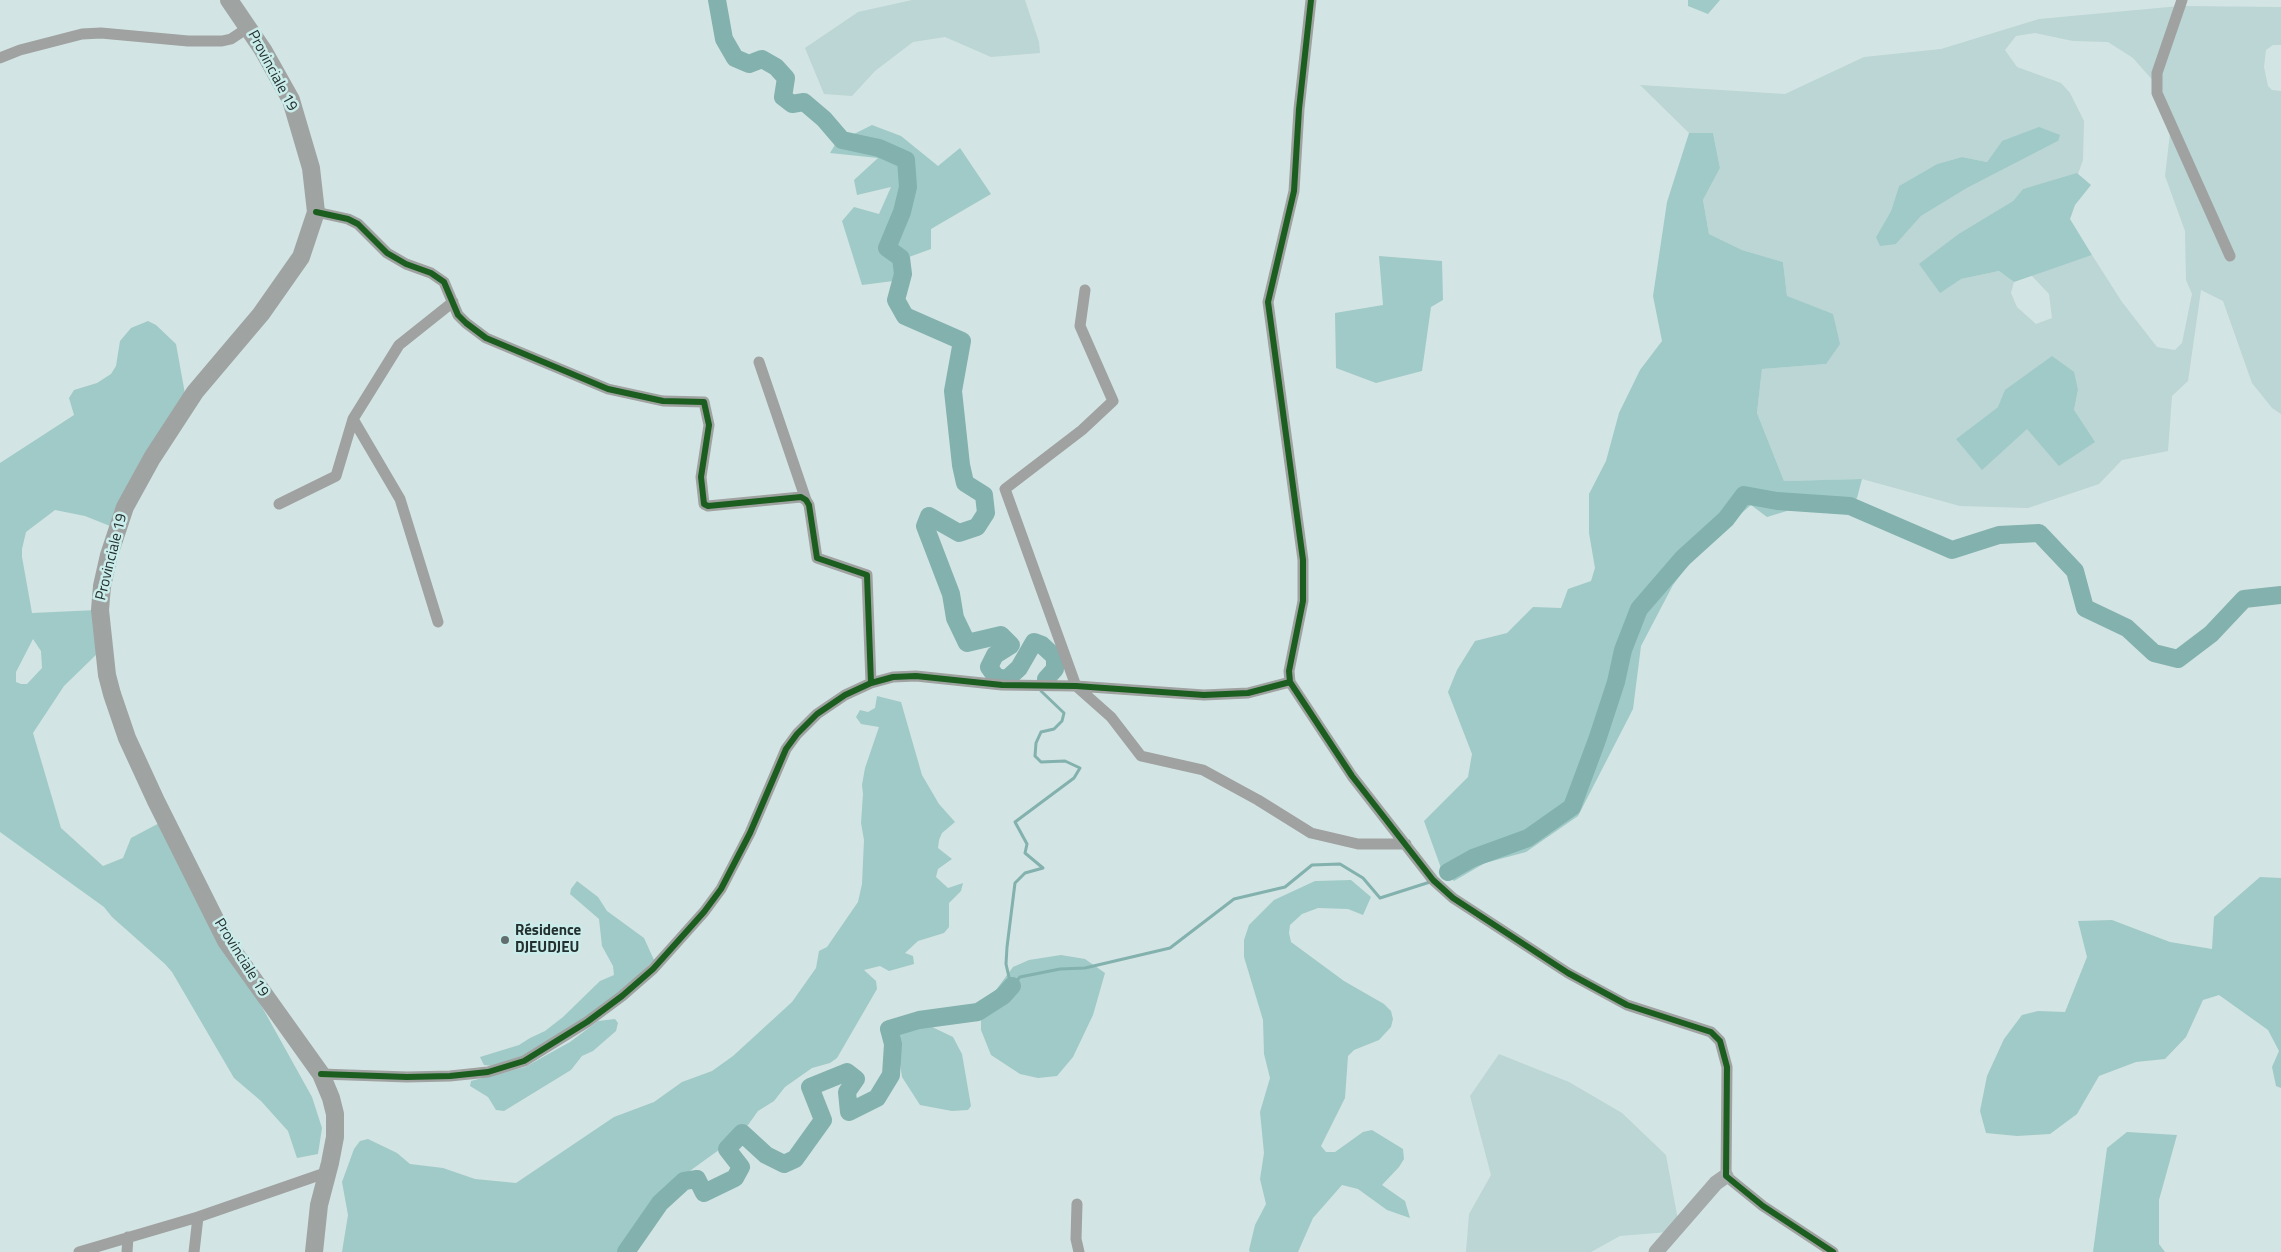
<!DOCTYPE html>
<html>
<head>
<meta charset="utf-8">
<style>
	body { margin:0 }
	canvas { display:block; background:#d2e4e3 }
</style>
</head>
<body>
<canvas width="2281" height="1252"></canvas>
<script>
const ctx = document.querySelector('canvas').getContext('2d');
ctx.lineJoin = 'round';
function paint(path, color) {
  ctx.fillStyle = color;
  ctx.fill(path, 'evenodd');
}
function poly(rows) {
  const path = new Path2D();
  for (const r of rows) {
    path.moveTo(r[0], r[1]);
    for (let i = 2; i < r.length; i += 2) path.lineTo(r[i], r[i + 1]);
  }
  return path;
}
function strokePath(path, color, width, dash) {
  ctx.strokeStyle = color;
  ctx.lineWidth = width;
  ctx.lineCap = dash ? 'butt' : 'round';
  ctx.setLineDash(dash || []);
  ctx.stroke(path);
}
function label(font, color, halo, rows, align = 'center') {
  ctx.font = font + ' "Titillium Web",sans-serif';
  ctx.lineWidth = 5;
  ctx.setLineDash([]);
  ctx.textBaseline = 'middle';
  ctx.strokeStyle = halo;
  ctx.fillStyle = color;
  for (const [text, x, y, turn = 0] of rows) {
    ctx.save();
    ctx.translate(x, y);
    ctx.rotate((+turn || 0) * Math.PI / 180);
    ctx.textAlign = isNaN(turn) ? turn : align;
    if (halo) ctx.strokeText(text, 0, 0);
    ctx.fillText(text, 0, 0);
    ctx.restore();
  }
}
const green = poly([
	[912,0,1025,0,1039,42,1040,53,991,57,945,37,913,42,875,71,852,96,824,94,805,48,858,12],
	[2180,6,2281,7,2281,45,2273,45,2266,50,2264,67,2268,86,2272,90,2281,91,2281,414,2272,408,2252,383,2223,301,2201,290,2188,381,2172,396,2168,451,2122,460,2099,484,2028,508,1960,506,1862,479,1784,481,1757,413,1762,369,1826,364,1787,296,1783,262,1742,250,1709,234,1703,200,1720,168,1713,133,1689,133,1640,85,1785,94,1864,57,1941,49,2039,19],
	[2035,33,2073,41,2108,42,2133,58,2156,84,2171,125,2165,176,2185,231,2186,280,2192,294,2182,343,2175,350,2157,347,2122,302,2092,255,2031,275,2049,294,2052,318,2036,324,2017,307,2011,293,2014,282,1999,271,1961,279,1960,233,2013,201,2023,189,2078,174,2083,160,2084,121,2070,93,2061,83,2017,67,2005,50,2016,36],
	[2002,141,2058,141,1967,188,1921,216,1896,244,1876,237,1891,211,1899,186,1937,164,1962,157,1987,162],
	[2078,391,2074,410,2027,429,1956,439,1998,407],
	[1499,1054,1569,1082,1622,1113,1666,1155,1680,1231,1620,1236,1591,1252,1466,1252,1469,1214,1491,1175,1470,1096]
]);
const forest = poly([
	[1688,0,1720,0,1708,14,1688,6],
	[872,125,901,136,938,166,960,148,991,194,931,229,931,249,909,257,909,279,862,285,842,221,854,207,879,214,891,187,857,195,854,180,878,158,830,153,836,143],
	[2039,127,2060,135,2058,141,1967,188,1921,216,1896,244,1880,246,1876,237,1891,211,1899,186,1937,164,1962,157,1987,162,2002,141],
	[1689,133,1713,133,1720,168,1703,200,1709,234,1742,250,1783,262,1787,296,1833,314,1840,344,1826,364,1762,369,1757,413,1784,481,1862,479,1857,498,1839,513,1790,510,1767,517,1751,505,1701,548,1673,585,1641,646,1633,709,1578,816,1526,852,1485,863,1454,881,1441,868,1424,821,1468,777,1472,754,1448,692,1457,670,1475,641,1507,633,1533,607,1561,608,1568,589,1591,581,1595,568,1589,533,1589,494,1606,461,1619,413,1640,370,1662,341,1653,296,1667,202],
	[2077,173,2091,185,2075,205,2070,219,2092,255,2014,282,1999,271,1961,279,1940,293,1919,264,1960,233,2013,201,2023,189],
	[1379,256,1442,261,1443,300,1431,307,1422,371,1376,383,1336,368,1335,313,1383,305],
	[148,321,156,325,176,344,187,405,115,528,85,516,55,510,26,532,22,549,22,557,32,613,97,610,101,650,64,686,33,733,61,828,103,866,123,858,131,838,167,819,222,935,312,1097,322,1128,318,1154,297,1158,288,1131,261,1101,234,1078,172,972,165,964,112,917,104,907,0,832,0,463,74,415,69,398,74,390,97,383,111,374,116,366,120,341,131,328],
	[33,639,41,651,42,668,27,684,21,684,16,682,16,672],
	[2052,356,2074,372,2078,390,2074,410,2095,442,2059,466,2027,429,1982,470,1956,439,1998,407,2005,390],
	[877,696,901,702,922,775,939,804,955,822,942,833,939,840,938,848,952,859,938,869,936,877,948,888,963,883,961,891,949,903,949,927,944,933,918,941,905,953,913,956,914,964,889,971,880,966,864,970,876,981,877,989,837,1058,830,1063,812,1068,785,1087,774,1101,758,1111,748,1125,723,1147,680,1178,643,1216,623,1252,342,1252,348,1215,342,1182,354,1149,360,1141,368,1139,397,1153,410,1164,443,1168,475,1179,516,1183,614,1117,654,1102,682,1082,712,1071,733,1056,792,1002,816,968,819,951,827,947,858,902,862,884,864,840,861,823,863,794,862,785,865,768,879,727,861,724,856,717,860,710,868,712,875,708],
	[2260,877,2281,878,2281,1088,2276,1086,2272,1067,2279,1051,2268,1030,2219,995,2203,1000,2186,1037,2165,1059,2136,1062,2099,1076,2077,1114,2050,1134,2017,1136,1986,1133,1980,1111,1987,1076,2004,1039,2022,1015,2038,1011,2065,1012,2087,957,2078,921,2112,920,2170,942,2212,949,2214,917],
	[1351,880,1371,897,1363,915,1348,909,1318,908,1302,914,1290,925,1289,933,1291,942,1344,981,1384,1004,1391,1011,1393,1019,1391,1027,1379,1040,1354,1050,1348,1056,1345,1098,1321,1146,1326,1152,1335,1152,1363,1132,1372,1130,1403,1149,1404,1159,1399,1167,1382,1185,1405,1201,1410,1218,1387,1210,1358,1189,1342,1185,1313,1218,1298,1252,1250,1252,1249,1250,1255,1225,1266,1204,1260,1179,1264,1153,1260,1112,1270,1078,1264,1054,1263,1020,1244,957,1244,940,1249,925,1274,900,1315,881],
	[577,881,598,897,607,911,644,938,654,960,621,992,597,1011,524,1057,493,1066,484,1065,480,1057,519,1045,530,1038,545,1031,563,1017,600,981,614,975,613,966,602,946,599,919,570,894,571,889],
	[1061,955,1085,959,1105,973,1093,1015,1073,1057,1057,1076,1038,1078,1020,1074,991,1055,981,1030,981,1010,1013,967,1029,960],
	[615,1019,618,1023,616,1031,593,1051,582,1056,571,1070,504,1111,496,1110,488,1097,470,1086,471,1081,525,1067,570,1042,598,1021],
	[928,1025,953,1037,962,1054,971,1106,968,1110,952,1111,920,1105,902,1077,896,1037,901,1029],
	[2127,1132,2177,1135,2159,1200,2159,1244,2165,1252,2093,1252,2107,1148]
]);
const stream = poly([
	[1011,986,1006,964,1007,947,1015,883,1025,873,1043,868,1025,853,1027,844,1015,822,1074,778,1080,768,1065,761,1041,762,1035,756,1036,743,1041,732,1054,729,1062,721,1064,713,1041,691],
	[1012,986,1020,977,1060,969,1085,968,1170,948,1234,899,1285,887,1312,865,1340,864,1363,878,1380,898,1430,882]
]);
const river = poly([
	[717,0,724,39,735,58,749,64,762,59,776,67,786,78,783,97,792,104,804,102,824,119,842,140,879,148,906,160,908,187,902,212,887,248,901,258,903,274,896,300,905,316,962,341,953,391,961,465,965,483,984,495,986,513,977,527,959,533,929,516,925,526,951,594,955,618,967,643,1001,635,1011,645,995,655,989,667,996,677,1007,679,1019,668,1034,642,1042,645,1055,657,1055,669,1046,679],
	[1448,872,1473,858,1528,838,1572,807,1597,740,1616,682,1623,650,1639,609,1683,558,1726,519,1744,495,1777,501,1850,506,1952,550,1999,535,2039,533,2075,571,2085,608,2127,628,2154,653,2178,659,2211,634,2244,599,2281,595],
	[626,1252,660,1203,684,1181,697,1179,704,1193,735,1178,741,1167,727,1149,742,1133,766,1155,784,1164,795,1159,823,1120,810,1087,847,1072,856,1079,847,1092,849,1112,877,1098,891,1075,893,1044,889,1029,919,1020,978,1012,1003,996,1012,986]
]);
const street = poly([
	[1311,0,1299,109,1294,191,1268,302,1303,560,1303,601,1289,671,1290,682,1352,776,1433,880,1453,898,1568,973,1627,1005,1711,1032,1720,1041,1727,1067,1726,1176,1763,1206,1833,1252],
	[2182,0,2157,73,2157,93,2230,256],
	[0,58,20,50,82,34,101,33,188,41,222,41,231,39,249,27],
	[316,212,348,219,358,224,387,253,406,264,431,273,444,282,458,315,466,323,486,338,608,389,663,401,704,402,709,425,701,477,704,504,708,506,801,497,806,500,809,505,817,558,867,575,871,683],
	[1085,290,1080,326,1113,401,1082,430,1005,489,1076,686,1111,717,1141,756,1203,770,1258,800,1311,833,1358,844,1406,844],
	[759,362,806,500],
	[353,419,400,499,438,622],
	[279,504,336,476,353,419,399,345,453,302],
	[321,1074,407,1077,450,1076,488,1072,524,1061,587,1022,622,996,653,969,704,912,721,889,750,833,786,749,797,734,817,714,845,695,871,683,893,677,916,676,1002,685,1076,686,1204,695,1248,693,1290,682],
	[1077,1204,1076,1239,1079,1252],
	[79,1252,198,1217,328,1172],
	[127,1252,128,1237],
	[194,1252,198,1217]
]);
const secondary = poly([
	[1656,1252,1716,1183,1726,1176]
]);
const primary = poly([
	[229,0,263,50,291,100,311,168,316,212,301,257,261,314,195,392,152,458,125,507,109,555,102,586,100,610,107,675,112,694,127,738,156,801,226,941,321,1074,331,1098,335,1114,335,1137,330,1163,319,1205,314,1252]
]);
const cycleway = poly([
	[1311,0,1299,109,1294,191,1268,302,1303,560,1303,601,1289,671,1290,682,1352,776,1433,880,1453,898,1568,973,1627,1005,1711,1032,1720,1041,1727,1067,1726,1176,1763,1206,1833,1252],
	[316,212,348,219,358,224,387,253,406,264,431,273,444,282,458,315,466,323,486,338,608,389,663,401,704,402,709,425,701,477,704,504,708,506,801,497,806,500,809,505,817,558,867,575,871,683],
	[321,1074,407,1077,450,1076,488,1072,524,1061,587,1022,622,996,653,969,704,912,721,889,750,833,786,749,797,734,817,714,845,695,871,683,893,677,916,676,1002,685,1076,686,1204,695,1248,693,1290,682]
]);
const markers = [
	[505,940,5,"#606f6e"]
];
const streetNames = [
	["Provinciale 19",272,71,62],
	["Provinciale 19",112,557,-76],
	["Provinciale 19",241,958,58]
];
const poiNames = [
	["Résidence",515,931],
	["DJEUDJEU",515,948]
];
paint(green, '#bbd6d4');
paint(forest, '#a0cac7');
strokePath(stream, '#82b1ae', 3);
strokePath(river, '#82b1ae', 18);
strokePath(street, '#9fa2a0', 11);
strokePath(secondary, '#a4aaaa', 15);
strokePath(primary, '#9fa4a3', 18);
strokePath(cycleway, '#1b5e20', 6);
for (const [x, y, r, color] of markers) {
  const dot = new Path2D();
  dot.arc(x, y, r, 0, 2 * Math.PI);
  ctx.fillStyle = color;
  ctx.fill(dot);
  strokePath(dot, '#caecea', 2);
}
label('15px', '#23302f', '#caecea', streetNames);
label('bold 15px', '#23302f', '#caecea', poiNames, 'left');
</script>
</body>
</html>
